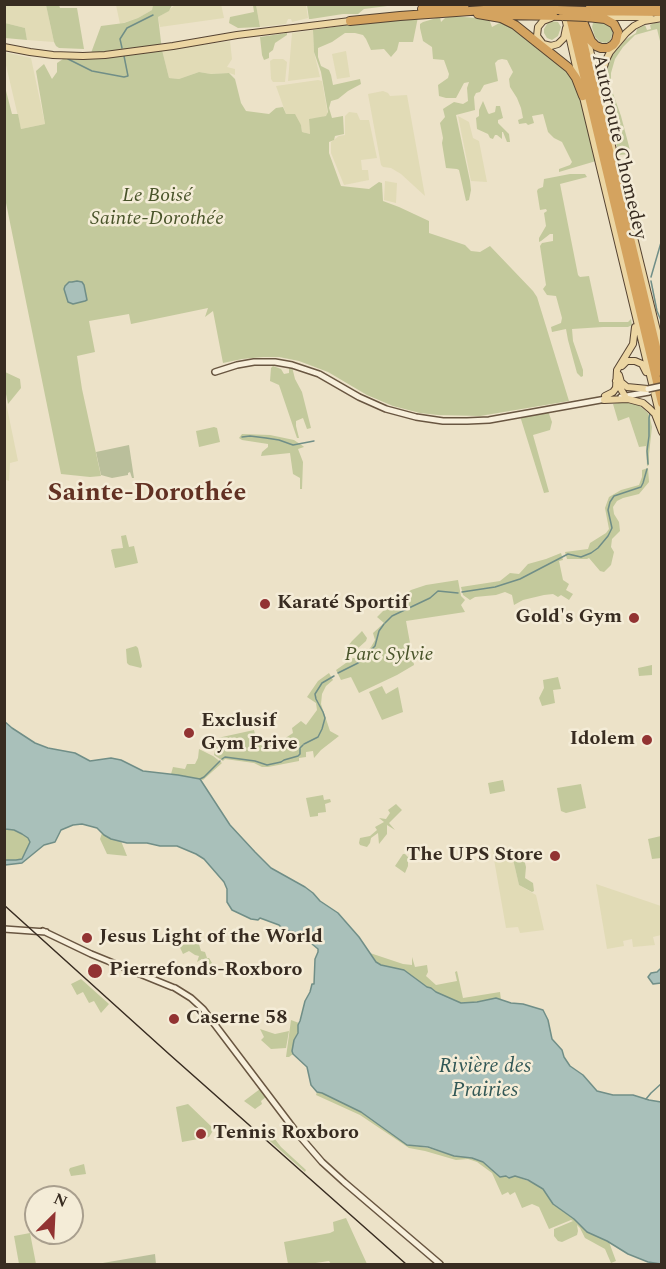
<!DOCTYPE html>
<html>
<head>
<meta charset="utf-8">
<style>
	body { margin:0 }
	#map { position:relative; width:666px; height:1269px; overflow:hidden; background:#ece2c8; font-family:Spectral,serif }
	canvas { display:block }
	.frame { position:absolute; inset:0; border:6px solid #382c21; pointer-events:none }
	.north { position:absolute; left:24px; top:1185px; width:60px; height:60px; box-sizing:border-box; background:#f4ecd7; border:2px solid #a99f8e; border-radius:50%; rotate:24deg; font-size:16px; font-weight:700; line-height:24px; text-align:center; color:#382c21 }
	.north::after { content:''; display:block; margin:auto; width:21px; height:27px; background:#923332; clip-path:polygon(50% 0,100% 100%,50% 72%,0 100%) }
</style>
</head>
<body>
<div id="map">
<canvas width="666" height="1269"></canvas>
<div class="frame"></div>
<div class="north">N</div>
</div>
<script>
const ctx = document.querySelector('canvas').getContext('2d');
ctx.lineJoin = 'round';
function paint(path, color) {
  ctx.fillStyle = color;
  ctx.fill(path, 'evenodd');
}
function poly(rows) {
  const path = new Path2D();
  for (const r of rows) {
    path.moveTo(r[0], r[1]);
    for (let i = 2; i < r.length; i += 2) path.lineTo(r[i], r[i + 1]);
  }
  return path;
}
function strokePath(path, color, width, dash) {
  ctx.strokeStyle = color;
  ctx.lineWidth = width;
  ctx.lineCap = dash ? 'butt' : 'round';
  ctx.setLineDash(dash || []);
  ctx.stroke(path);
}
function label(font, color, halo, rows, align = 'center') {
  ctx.font = font + ' Spectral,serif';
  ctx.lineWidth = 5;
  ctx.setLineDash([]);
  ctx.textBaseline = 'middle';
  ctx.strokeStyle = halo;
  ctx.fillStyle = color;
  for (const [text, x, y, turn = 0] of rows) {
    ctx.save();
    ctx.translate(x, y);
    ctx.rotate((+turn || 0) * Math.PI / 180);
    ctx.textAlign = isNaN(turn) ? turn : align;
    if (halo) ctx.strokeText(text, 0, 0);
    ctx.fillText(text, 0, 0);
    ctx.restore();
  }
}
const farmland = poly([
	[12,4,46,5,54,42,27,40,25,28,5,23,5,5],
	[221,4,224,18,160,27,158,17,168,11,175,5],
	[116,5,153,5,152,10,138,18,120,24],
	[256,5,306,5,308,18,292,22,291,19,288,19,286,24,260,27],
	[313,30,314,52,320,77,288,81,292,33],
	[230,41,232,59,227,67,235,69,235,75,229,73,211,74,199,72,179,79,169,78,162,50],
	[346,51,350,77,337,79,332,54],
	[4,52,31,58,45,124,21,129,5,61],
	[273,59,283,59,287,62,285,82,273,82,271,79,270,61],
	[318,80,322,81,328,115,320,118,309,119,310,134,302,132,301,125,286,114,276,86],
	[383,91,388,93,390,96,407,95,425,196,401,174,391,168,383,167,381,165,368,94],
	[349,112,357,113,360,120,369,120,377,158,361,160,362,170,368,170,369,180,344,185,331,153,331,142,339,136,345,135,345,116],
	[458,116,469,122,473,138,479,141,487,182,471,181],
	[385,181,397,183,396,203,384,200],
	[4,393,18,461,10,463,9,481,4,479],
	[492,848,493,850,512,855,519,885,536,895,544,930,520,933,518,927,506,928],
	[596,884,661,906,661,935,653,937,655,945,633,947,632,939,623,941,624,946,607,949]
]);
const green = poly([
	[46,5,59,5,60,8,77,8,84,49,59,48,56,46,54,42],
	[153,5,172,5,169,11,158,17,162,50,169,78,179,79,199,72,211,74,229,73,235,79,241,103,246,111,269,114,276,108,283,107,286,114,295,114,301,125,302,132,310,134,309,119,326,116,328,112,321,72,314,52,313,30,384,19,418,17,413,42,399,42,397,50,391,57,384,49,371,50,366,39,363,35,355,33,345,33,332,42,318,48,318,57,321,66,329,70,331,75,333,85,360,79,361,84,348,91,338,99,331,101,329,108,332,118,343,116,344,134,335,136,334,140,329,142,329,153,341,186,369,189,379,182,382,183,383,201,399,207,429,221,429,233,465,245,471,251,480,252,490,246,533,291,537,297,569,401,480,416,438,415,420,413,393,406,367,395,328,372,299,361,279,357,263,357,242,359,223,363,213,311,205,317,208,308,131,324,129,314,89,321,95,352,77,356,82,389,101,476,90,477,61,474,5,198,4,83,12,114,18,114,21,129,45,124,36,71,44,64,52,79,57,72,57,63,66,57,91,53,101,26,124,23,138,18,152,10],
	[253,5,256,5,260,27,238,28,229,23,230,17,254,12],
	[307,5,307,4,395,5,364,9,358,14,343,14,311,19,309,19],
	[451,16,489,19,492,27,505,20,566,69,575,79,585,114,596,161,559,172,559,169,570,165,572,162,562,142,554,138,548,132,543,114,532,116,534,123,528,125,526,123,519,124,518,120,523,118,521,108,517,98,510,87,509,79,513,72,507,60,502,59,498,60,495,63,498,81,484,85,480,92,476,93,474,97,475,110,456,115,470,181,471,190,469,200,466,201,459,170,457,169,446,168,442,143,443,138,440,123,445,117,443,109,446,107,454,102,463,104,468,101,467,88,469,82,464,83,456,98,446,98,439,96,438,85,448,78,449,74,444,60,433,59,432,47,423,41,420,28,420,24,423,22,440,17,441,22,445,18],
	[551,21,558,22,561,27,558,36,552,40,547,38,544,33,544,29,547,24],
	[595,22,608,24,611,29,613,32,610,41,606,43,600,42,595,37,592,27,593,23],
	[5,23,25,28,27,40,5,38],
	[654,23,661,23,661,45,657,29,653,30,635,35,623,47,615,59,611,73,611,88,621,116,631,154,619,155,606,100,604,86,607,66,610,58,625,40,636,33,637,29,645,25,647,30,651,29,650,25],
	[287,33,287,35,275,43,273,50,269,53,269,58,264,60,262,55,260,37],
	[483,101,488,113,489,114,495,112,496,106,500,106,503,118,498,120,498,123,509,134,510,142,507,142,503,132,502,132,502,139,497,135,495,135,493,139,490,138,488,134,477,129,476,118,479,116,479,110],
	[570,174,585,174,587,177,560,184,578,275,580,277,589,276,599,322,628,322,631,319,632,325,628,327,603,327,572,329,573,341,583,370,583,376,581,377,577,373,568,340,566,329,552,332,551,327,561,323,562,318,556,296,547,295,543,289,546,285,540,246,542,243,553,241,553,234,550,234,541,241,539,242,539,238,546,226,544,213,547,211,546,209,540,210,537,191,538,189,543,187,544,179],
	[273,366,281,369,284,374,289,373,289,366,292,367,295,379,302,392,311,428,307,429,303,418,296,421,296,426,299,438,297,438,279,385,270,381,271,368],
	[5,372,20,379,21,388,8,404,5,389],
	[623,402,635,404,640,406,648,413,650,418,652,427,649,454,649,465,647,466,646,446,639,447,629,417,618,421,613,404],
	[548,411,552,422,550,430,533,435,549,492,544,493,520,416],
	[214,427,217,428,220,442,199,447,196,431],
	[242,434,270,435,294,440,303,446,304,447,298,449,303,462,302,489,300,489,300,478,293,474,290,453,261,456,262,452,268,447,268,444,242,440,239,438],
	[648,468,649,482,639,494,623,498,617,501,613,507,614,514,619,522,620,531,612,539,611,547,614,552,611,565,604,572,600,571,589,558,587,559,567,559,565,552,588,549,590,543,606,533,609,529,605,508,609,497,621,490,639,485,642,477,642,470],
	[126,535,129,547,134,546,138,563,115,568,111,550,113,549,123,548,121,536],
	[561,553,563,560,559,561,563,580,569,584,566,590,573,594,569,600,561,595,558,597,553,594,544,595,523,600,514,605,512,595,505,592,496,595,475,597,470,600,463,595,461,587,500,581,510,573,519,574,528,564,546,559],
	[458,580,461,596,465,600,461,605,465,612,406,621,414,665,397,675,359,693,351,677,341,680,336,670,353,658,359,658,371,647,375,640,373,633,384,623,377,617,386,608,411,590,426,585],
	[362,631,367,638,366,641,356,650,348,646,352,641],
	[136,646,138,648,142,666,141,668,129,665,127,663,126,649],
	[652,665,652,675,639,676,638,668],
	[329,673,333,680,326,686,322,694,321,704,330,731,339,736,321,750,314,758,313,751,306,752,306,757,299,758,299,761,268,767,262,767,254,763,225,759,223,761,214,755,215,751,213,739,254,730,257,743,264,747,281,741,293,733,292,728,301,721,306,725,317,710,316,703,307,697,318,681],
	[558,677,561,689,553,690,555,703,542,706,539,698,544,688,543,680],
	[382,686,386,694,398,687,403,712,382,720,369,692],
	[199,749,213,756,222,763,203,780,196,778,171,774,173,767,185,769,187,764,195,764,198,758],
	[503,780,505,791,490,794,488,783],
	[581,784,586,808,566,813,561,811,557,788],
	[323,795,324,800,330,799,331,802,325,804,326,812,318,813,318,816,310,817,306,798],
	[396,804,402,810,389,823,395,830,387,825,387,834,379,844,378,833,371,838,370,843,367,847,360,845,359,843,360,838,370,836,377,830,375,827,384,822,379,818,386,819,390,813,388,810],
	[4,821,37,834,23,860,5,862],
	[102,833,111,839,121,841,127,856,107,854,100,839],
	[661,836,661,858,652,859,648,839],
	[403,854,405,854,408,857,408,866,405,873,395,866],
	[512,855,524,859,526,867,525,878,533,883,534,891,532,892,519,885],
	[176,939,198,941,201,951,205,952,207,958,209,958,212,963,208,965,202,959,197,962,199,956,195,955,189,951,183,954],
	[370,953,403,964,412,965,412,957,415,967,427,965,428,972,426,976,436,985,457,981,455,972,457,971,463,998,500,992,501,1000,496,998,477,1002,461,1003,436,992,431,988,427,987,404,971,381,965,376,962],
	[81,979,109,1004,101,1013,94,1001,89,1003,83,992,77,995,71,984],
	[291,1020,299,1023,298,1032,294,1040,292,1051,293,1054,289,1057,286,1057],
	[260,1029,275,1034,289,1031,286,1048,271,1049,261,1040,264,1037],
	[260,1089,267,1096,261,1101,262,1104,255,1109,244,1101],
	[317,1092,322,1093,361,1112,407,1145,428,1148,454,1156,472,1158,483,1162,500,1177,506,1176,509,1178,515,1176,536,1184,543,1189,553,1204,574,1219,579,1225,609,1242,616,1261,611,1263,605,1249,585,1238,580,1228,577,1225,578,1231,577,1235,562,1242,558,1241,554,1236,554,1229,573,1221,571,1220,549,1229,539,1207,532,1204,522,1208,515,1192,510,1195,508,1192,502,1195,492,1173,477,1162,468,1159,456,1160,425,1151,409,1148,360,1115,316,1095],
	[188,1104,214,1129,209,1137,182,1142,176,1107],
	[268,1130,281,1147,306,1170,305,1172,263,1135],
	[84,1164,86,1174,71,1176,69,1170,70,1168],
	[346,1218,367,1264,331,1264,329,1261,309,1264,288,1264,284,1242,330,1233,334,1231,333,1222],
	[30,1233,36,1264,19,1264,14,1236]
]);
const cemetery = poly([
	[129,445,134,478,132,478,130,472,128,473,128,475,112,478,101,475,96,452],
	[155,1254,156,1264,97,1264]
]);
const water = poly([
	[77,281,82,282,84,285,87,300,85,301,73,304,68,302,64,289,65,286,69,282,72,282,77,281],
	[4,721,12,728,35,743,48,748,75,753,90,761,111,758,121,760,143,771,178,775,200,779,230,825,255,852,271,868,305,887,313,893,320,901,338,913,359,937,376,962,381,965,404,970,427,987,431,988,436,992,461,1003,477,1002,496,998,511,1003,523,1004,543,1010,548,1020,552,1039,562,1050,564,1057,570,1066,583,1075,597,1091,613,1095,633,1095,649,1100,661,1102,661,1264,648,1262,628,1254,607,1241,587,1232,574,1219,553,1204,543,1189,528,1180,515,1176,509,1178,506,1176,500,1177,483,1162,472,1158,454,1156,428,1147,407,1145,361,1112,322,1093,317,1092,311,1085,307,1067,293,1054,292,1051,294,1040,298,1033,298,1025,300,1021,305,1001,310,992,312,984,314,984,315,959,318,952,318,949,306,939,292,931,284,930,279,925,260,918,258,920,251,919,232,910,227,902,227,889,224,882,204,859,196,854,177,846,160,846,147,843,127,843,111,839,104,835,97,828,82,824,73,825,61,830,55,842,44,845,22,863,5,865,5,860,16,860,22,859,30,842,28,838,22,834,14,830,5,829,4,721],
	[660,969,661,969,661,983,653,984,648,977,651,973,657,972,660,969]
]);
const stream = poly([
	[122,48,120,39,127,28,153,15],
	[68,59,92,71,124,77,128,76,124,56],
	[651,277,662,239],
	[651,281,657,311,662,323],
	[242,437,250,436,266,438,279,440,293,445,314,441],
	[648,464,647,451,649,436,649,418,650,414],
	[462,592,495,587,520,579,568,554,581,557,591,553,598,548,608,536,612,528,608,510,610,502,614,496,641,487,643,483,647,469],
	[385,623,392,616,430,598,438,591,458,593],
	[338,673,358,663,375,646,379,631,384,624],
	[304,744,318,737,322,729,325,718,323,712,316,699,315,694,322,683,334,676],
	[222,759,225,757,255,761,267,765,281,762,284,760,298,756,300,754,300,748,303,745],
	[200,779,204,777,220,761],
	[646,1099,651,1093,662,1083]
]);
const secondary = poly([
	[215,372,237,365,254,362,275,362,292,365,319,374,359,397,386,409,416,417,443,421,467,421,489,420,606,399],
	[621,397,649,392],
	[4,929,46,932],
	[43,931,91,954,172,987],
	[175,988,191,998,203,1009,297,1133,322,1162,344,1182,440,1264]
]);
const primary = poly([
	[562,4,579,80],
	[604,17,650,17],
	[551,18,543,21,538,27,537,36,543,44,551,46,558,44,564,38,566,28],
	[587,37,621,185],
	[4,47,30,52,53,55,83,56,105,55,173,46,237,35,350,21],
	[600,84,602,73,606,60,610,52,626,33,634,26,644,21,662,18],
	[582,93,662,425],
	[630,221,662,351],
	[622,366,627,361,635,361,642,364,646,372],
	[619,375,621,382,627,387,648,389],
	[616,381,625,396],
	[605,396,613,392,616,388,617,370,633,344,635,327],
	[604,400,628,399,643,403,650,409,655,414,662,432]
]);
const motorway = poly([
	[567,4,662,403],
	[574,4,662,372],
	[586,4,662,7],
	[422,9,465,4],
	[586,11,662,12],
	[478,14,501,18,515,25,569,68,576,78,583,96],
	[500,15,563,16],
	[350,21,400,16,484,10,557,10],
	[584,24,591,41,596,46,601,48,608,48,613,45,616,41,618,32,614,24,605,19,587,17]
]);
const tram = poly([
	[4,905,169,1054,406,1264]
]);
const secondaryBridge = poly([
	[648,389,662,386]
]);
const motorwayBridge = poly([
	[557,10,586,11],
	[563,16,587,17]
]);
const markers = [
	[265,604,6,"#923332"],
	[634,618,6,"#923332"],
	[189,733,6,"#923332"],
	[647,740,6,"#923332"],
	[555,856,6,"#923332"],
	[87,938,6,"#923332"],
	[95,971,8,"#923332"],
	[174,1019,6,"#923332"],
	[201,1134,6,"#923332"]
];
const streetNames = [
	["Autoroute Chomedey",618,147,77]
];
const parkNames = [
	["Le Boisé",157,197],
	["Sainte-Dorothée",157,220],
	["Parc Sylvie",389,656]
];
const poiNames = [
	["Karaté Sportif",277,604],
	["Gold's Gym",622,618,"right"],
	["Exclusif",201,722],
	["Gym Prive",201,745],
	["Idolem",635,740,"right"],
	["The UPS Store",543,856,"right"],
	["Jesus Light of the World",99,938],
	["Pierrefonds-Roxboro",109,971],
	["Caserne 58",186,1019],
	["Tennis Roxboro",213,1134]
];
const waterNames = [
	["Rivière des",485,1068],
	["Prairies",485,1092]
];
const districtNames = [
	["Sainte-Dorothée",147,495]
];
paint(farmland, '#e1dbb6');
paint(green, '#c3c99c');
paint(cemetery, '#babf9b');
paint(water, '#a9c0ba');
strokePath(water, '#708e87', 1.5);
strokePath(stream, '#708e87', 1.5);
strokePath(secondary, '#695641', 8);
strokePath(primary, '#554332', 8);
strokePath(motorway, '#554332', 10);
strokePath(secondary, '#f7efdb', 5);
strokePath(primary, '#ecd6a3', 6);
strokePath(motorway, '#d4a35f', 8);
strokePath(tram, '#382c21', 1.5);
strokePath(secondaryBridge, '#695641', 8, []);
strokePath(motorwayBridge, '#554332', 10, []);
strokePath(secondaryBridge, '#f7efdb', 5);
strokePath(motorwayBridge, '#d4a35f', 8);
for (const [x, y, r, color] of markers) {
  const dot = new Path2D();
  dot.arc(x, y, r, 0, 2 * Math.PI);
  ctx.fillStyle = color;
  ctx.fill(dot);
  strokePath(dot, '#f4ecd7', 2);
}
label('20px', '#382c21', '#f4ecd7', streetNames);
label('italic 20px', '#485329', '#f4ecd7', parkNames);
label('bold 20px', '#382c21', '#f4ecd7', poiNames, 'left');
label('italic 21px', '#315755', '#f4ecd7', waterNames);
label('bold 26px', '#623123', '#f4ecd7', districtNames);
</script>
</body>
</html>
